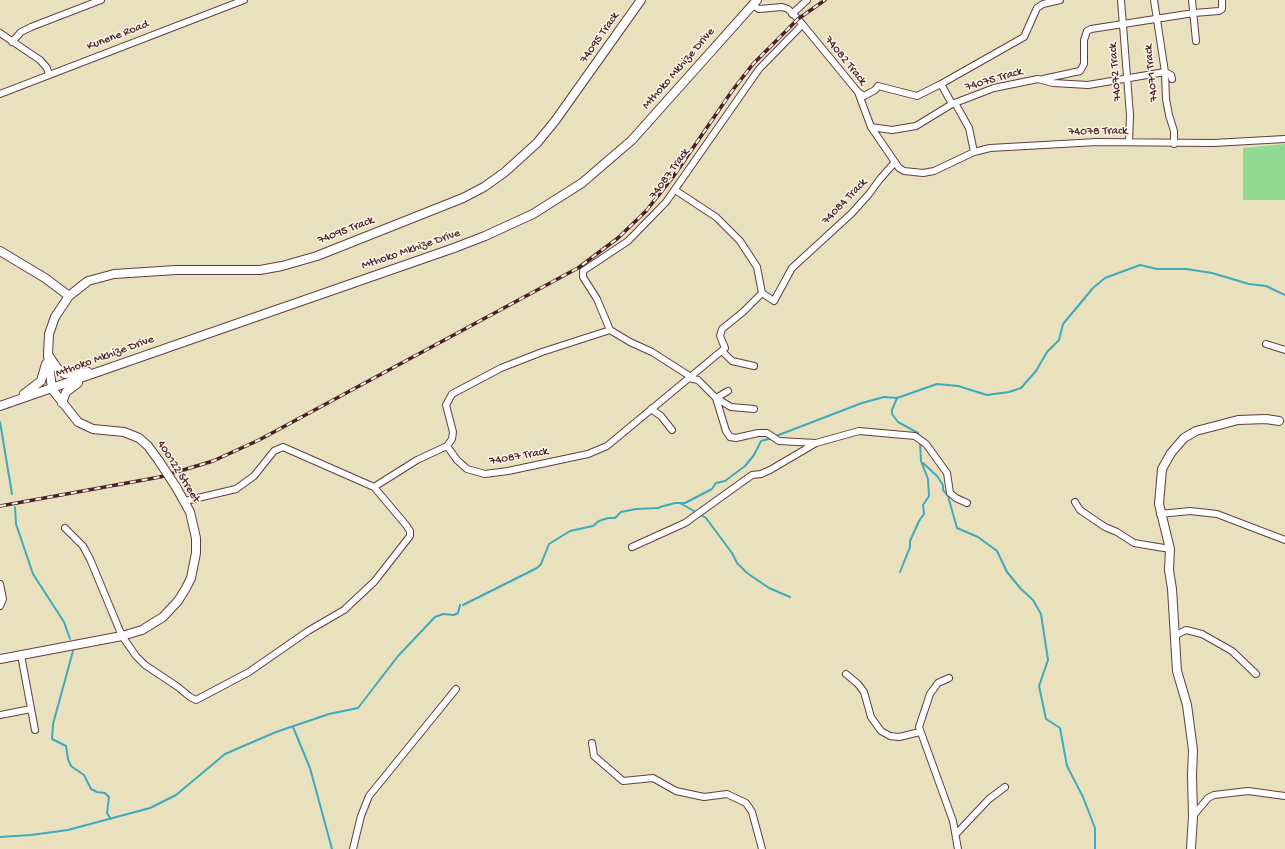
<!DOCTYPE html>
<html>
<head>
<meta charset="utf-8">
<style>
	body { margin:0 }
	canvas { display:block; background:#e9e1bd }
</style>
</head>
<body>
<canvas width="1285" height="849"></canvas>
<script>
const ctx = document.querySelector('canvas').getContext('2d');
ctx.lineJoin = 'round';
function paint(path, color) {
  ctx.fillStyle = color;
  ctx.fill(path, 'evenodd');
}
function poly(rows) {
  const path = new Path2D();
  for (const r of rows) {
    path.moveTo(r[0], r[1]);
    for (let i = 2; i < r.length; i += 2) path.lineTo(r[i], r[i + 1]);
  }
  return path;
}
function strokePath(path, color, width, dash) {
  ctx.strokeStyle = color;
  ctx.lineWidth = width;
  ctx.lineCap = dash ? 'butt' : 'round';
  ctx.setLineDash(dash || []);
  ctx.stroke(path);
}
function label(font, color, halo, rows, align = 'center') {
  ctx.font = font + ' "Gochi Hand",sans-serif';
  ctx.lineWidth = 3;
  ctx.setLineDash([]);
  ctx.textBaseline = 'middle';
  ctx.strokeStyle = halo;
  ctx.fillStyle = color;
  for (const [text, x, y, turn = 0] of rows) {
    ctx.save();
    ctx.translate(x, y);
    ctx.rotate((+turn || 0) * Math.PI / 180);
    ctx.textAlign = isNaN(turn) ? turn : align;
    if (halo) ctx.strokeText(text, 0, 0);
    ctx.fillText(text, 0, 0);
    ctx.restore();
  }
}
const green = poly([
	[1285,144,1285,200,1243,200,1243,148]
]);
const stream = poly([
	[897,398,892,410,892,414,898,422,918,433,919,436],
	[0,422,12,494],
	[776,436,862,403,884,397,897,398,937,384,958,386,987,395,1009,392,1021,388,1036,371,1047,352,1059,340,1063,324,1093,288,1105,278,1140,265,1157,269,1186,269,1212,273,1249,284,1266,286,1285,295],
	[923,463,937,476,943,485,943,490,948,496,957,528,978,537,997,551,1007,572,1021,589,1033,600,1041,614,1048,660,1039,686,1046,719,1060,728,1067,766,1083,797,1095,828,1095,849],
	[680,503,706,518,732,553,737,563,747,573,769,588,790,597],
	[15,507,16,524,33,574,64,622,70,639],
	[660,507,675,503,685,503,712,489,716,483,725,481,745,466,754,455,761,441,772,438],
	[900,572,910,547,910,541,919,521,924,514,923,505,929,496,928,479,921,461,920,441],
	[463,605,537,568,541,564,549,544,570,531,593,526,599,521,608,518,615,518,621,512,636,509,659,508],
	[73,651,53,724,52,739,66,746,68,759,71,766,84,775,91,789,97,792,105,793,109,797,107,813,111,819],
	[293,727,310,768,332,849],
	[0,837,31,835,68,830,150,808,176,795,225,754,276,732,329,714,358,708,398,656,435,617,443,614,454,615,458,613,460,605]
]);
const street = poly([
	[1121,0,1130,115,1129,142],
	[1154,0,1165,72,1166,99,1169,115,1174,131,1174,144],
	[1192,0,1196,41],
	[752,5,759,9,782,7,788,9,798,19,858,92,871,127,899,168,904,171,923,173,934,171,974,152,990,148,1097,142,1213,143,1285,139],
	[792,14,807,0],
	[0,33,40,60,47,68,49,75],
	[12,42,21,32,31,27,101,0],
	[1043,79,1080,71,1084,64,1084,40,1087,31,1091,29,1194,13,1219,11,1222,9,1222,0],
	[941,84,1024,37,1037,8,1043,4,1060,0],
	[858,92,864,96,875,90,878,86,917,96,941,84,952,104],
	[0,94,244,0],
	[955,103,969,128,974,152],
	[871,127,892,130,916,126,952,104,994,88,1038,79,1053,83,1088,85,1165,72,1171,75,1172,79],
	[675,190,716,217,740,241,757,267,762,293],
	[610,330,630,342,652,352,688,375,689,378,607,446,588,454,508,471,485,474,467,469,457,460,447,446,452,439,453,432,446,405,452,394,501,368,542,352,610,330],
	[610,330,597,299,583,277,583,271,628,241,666,202,759,69,802,25],
	[1266,344,1285,350],
	[722,351,732,361,754,366],
	[689,378,725,348,720,336,722,329,743,312,762,293,774,301,792,268,852,213,869,194,880,179,895,162],
	[689,378,698,380,716,398,726,431,730,437,736,438,758,433,767,433,779,441,816,443],
	[716,398,731,407,754,409],
	[716,398,728,391],
	[651,409,661,416,672,430],
	[374,487,417,460,447,446],
	[1075,502,1080,510,1105,527,1117,532,1134,543,1170,549],
	[1160,514,1190,511,1217,514,1285,540],
	[65,528,83,546,90,559,122,636,136,656,145,665,178,687,190,697,196,700,249,672,308,631,344,610,374,582,410,536,410,531,406,525,374,487,283,447,274,451,254,476,236,489,185,501],
	[632,547,685,523,752,475,761,474,770,470,816,443,859,431,915,436,926,444,947,473,950,493,956,498,967,503],
	[0,584,3,599,0,606],
	[1174,636,1186,630,1202,634,1232,651,1256,674],
	[21,655,35,730],
	[846,674,858,684,864,692,871,717,881,731,890,736,899,737,920,732],
	[949,678,938,683,930,694,919,727,953,821,958,849],
	[0,715,31,709],
	[592,743,594,756,623,781,653,778,676,791,704,797,727,794,746,803,752,812,762,849],
	[1193,816,1208,798,1214,795,1248,791,1285,796],
	[956,834,989,799,1005,787],
	[353,849,361,816,369,796,456,689]
]);
const secondary = poly([
	[0,251,45,278,69,296],
	[49,356,57,368,65,374,88,372],
	[24,394,41,381,46,364],
	[62,403,66,392,78,383],
	[0,406,454,248,485,236,533,214,582,183,632,140,757,0],
	[159,461,148,446,139,438,124,432,93,429,78,422,52,389,48,355,49,334,55,317,69,296,88,281,114,274,176,270,260,270,282,266,317,256,463,198,484,187,505,172,537,143,555,121,641,0],
	[0,659,122,636,142,630,163,617,178,601,186,588,191,578,196,553,196,538,190,512,176,487],
	[1191,849,1193,816,1192,775,1193,750,1187,705,1177,671,1172,589,1169,570,1170,549,1159,504,1162,469,1171,453,1184,438,1196,431,1238,420,1266,419,1279,421]
]);
const rail = poly([
	[0,506,160,477,213,461,259,440,578,268,618,238,646,211,673,177,732,91,753,64,798,19,825,0]
]);
const secondaryBridge = poly([
	[159,461,176,487]
]);
const streetNames = [
	["Kunene Road",118,36,-21],
	["74095 Track",600,38,-55],
	["74082 Track",845,61,51],
	["Mthoko Mkhize Drive",679,69,-49],
	["74072 Track",1116,72,-95],
	["74071 Track",1152,73,-96],
	["74075 Track",994,80,-16],
	["74078 Track",1098,132,-1],
	["74087 Track",670,174,-54],
	["74084 Track",845,202,-46],
	["74095 Track",346,231,-21],
	["Mthoko Mkhize Drive",411,250,-19],
	["Mthoko Mkhize Drive",105,357,-20],
	["74087 Track",519,457,-10],
	["400122 Street",178,472,58]
];
paint(green, '#92d993');
strokePath(stream, '#3faabe', 2);
strokePath(street, '#623c41', 8);
strokePath(secondary, '#623c41', 10);
strokePath(street, '#fff', 6);
strokePath(secondary, '#fff', 8);
strokePath(rail, '#4a1f2b', 3.5);
strokePath(rail, '#fcf5e5', 2, [6]);
strokePath(secondaryBridge, '#623c41', 10, []);
strokePath(secondaryBridge, '#fff', 8);
label('12px', '#4a1f2b', '#fcf5e5', streetNames);
</script>
</body>
</html>
